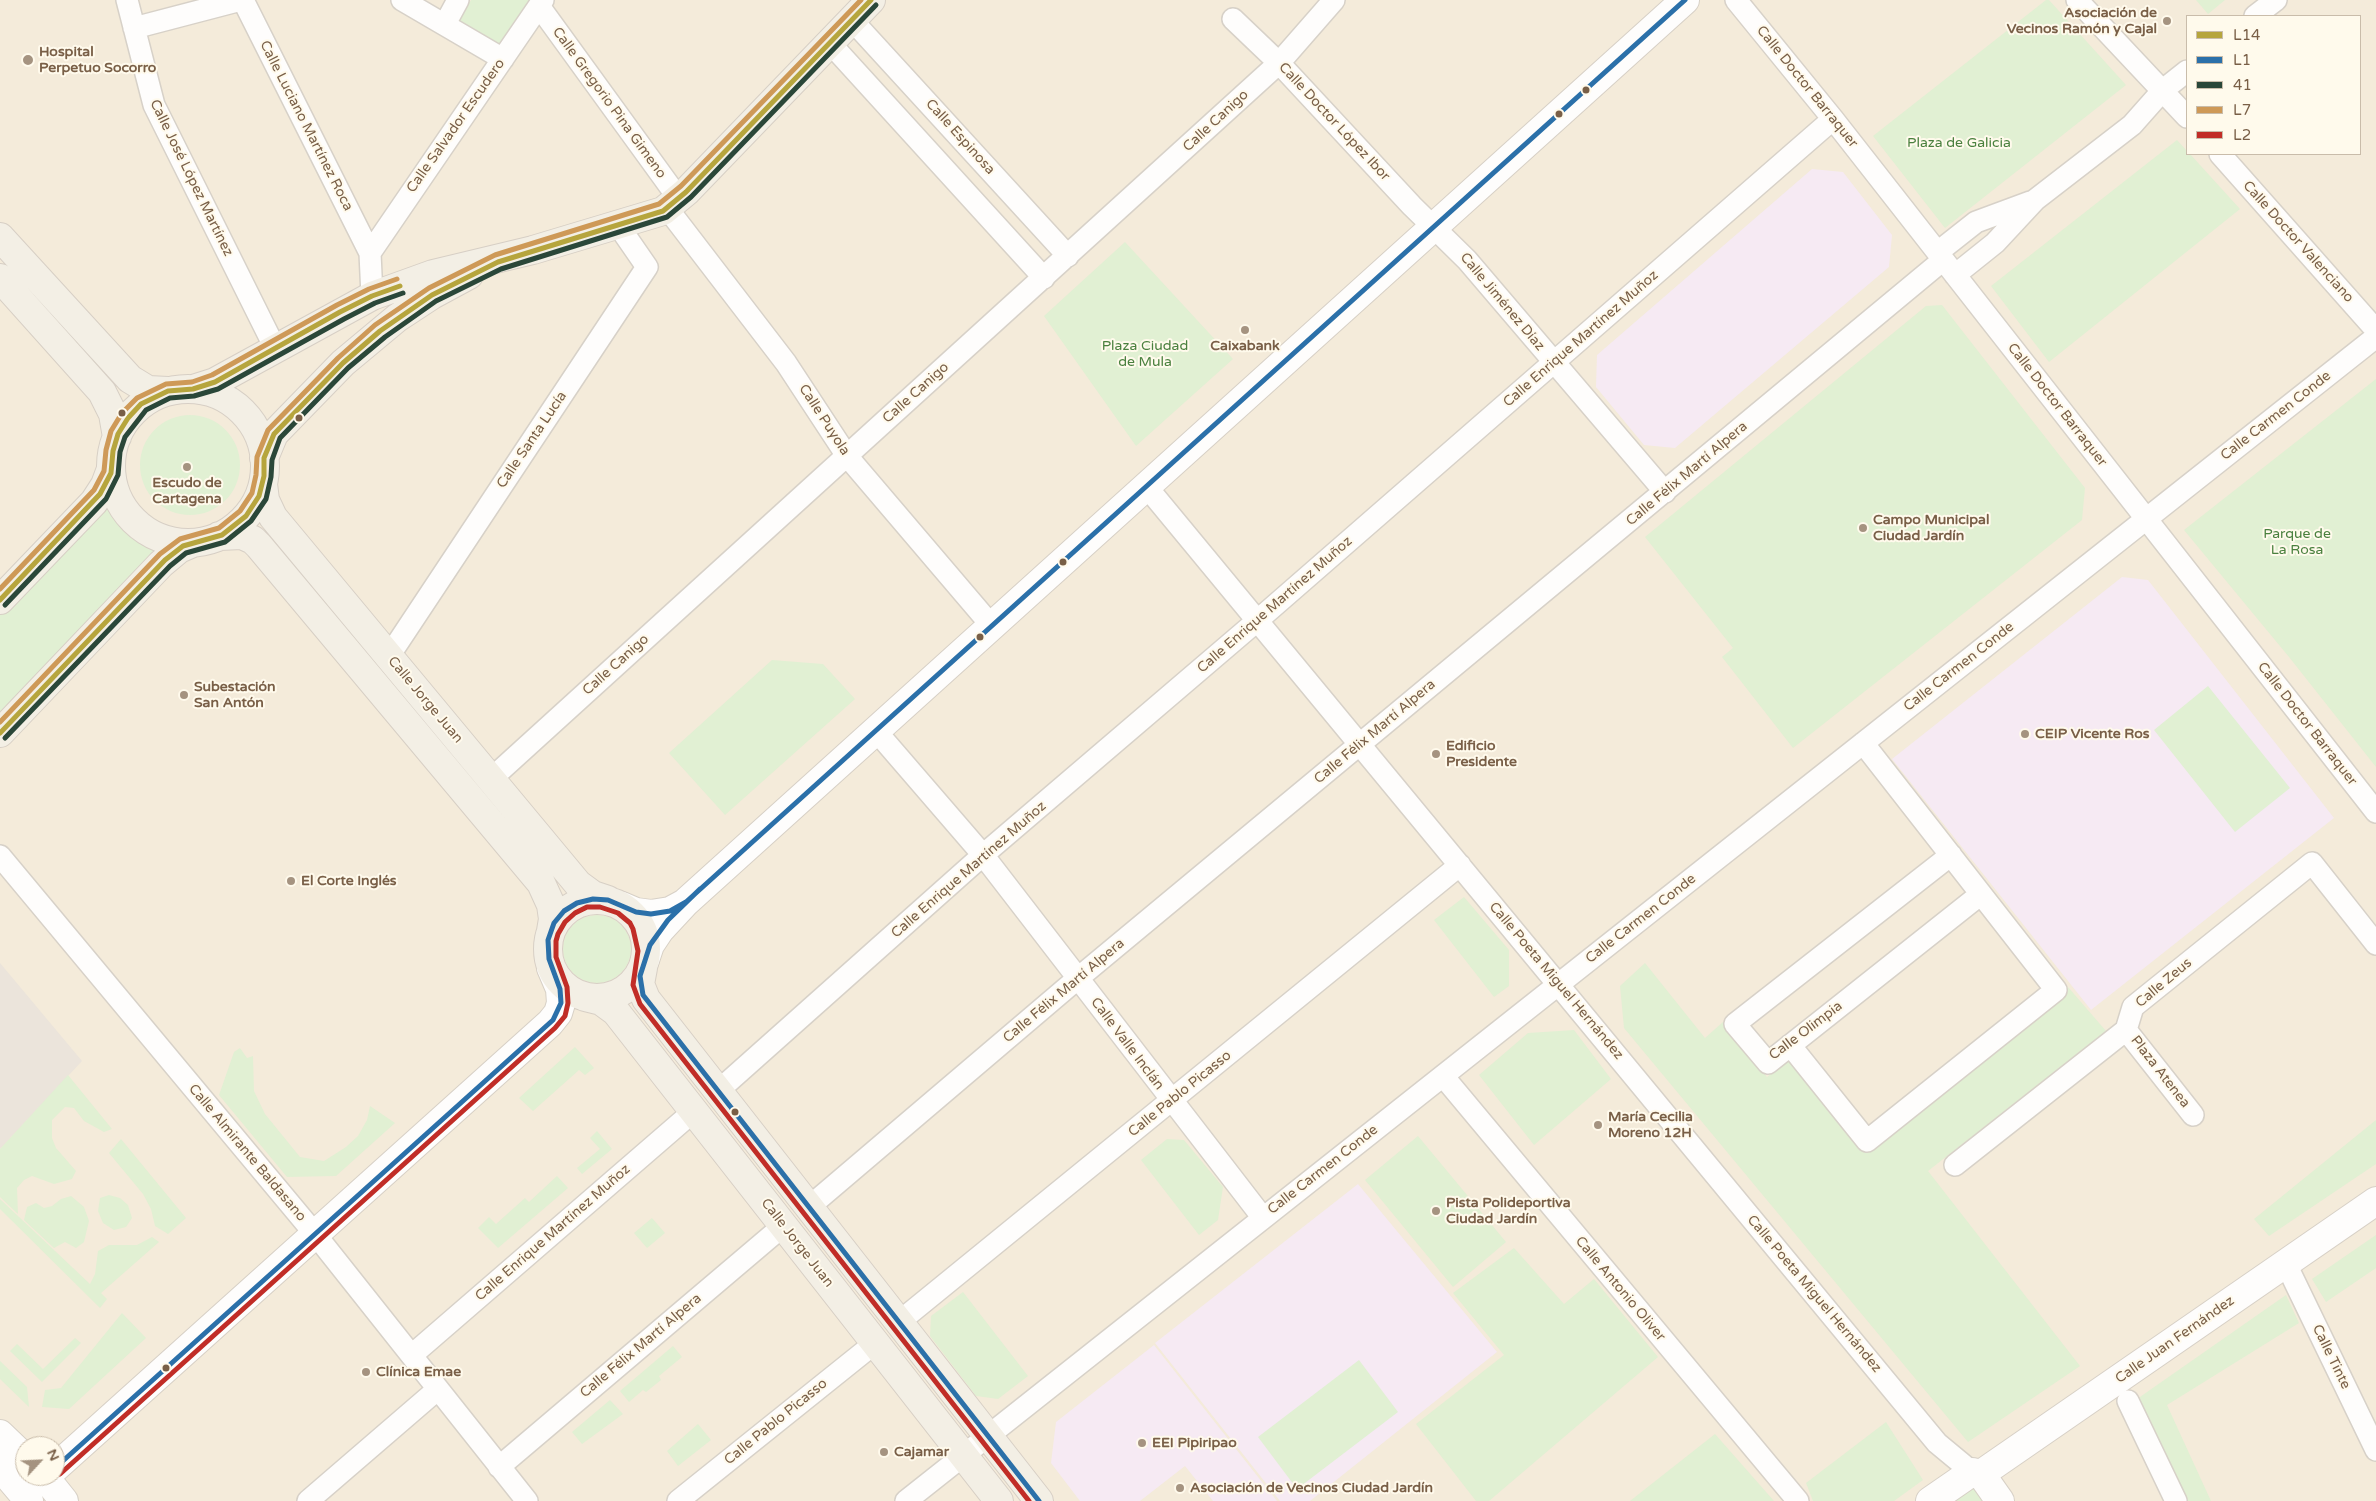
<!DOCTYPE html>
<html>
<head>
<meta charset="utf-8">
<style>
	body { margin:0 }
	#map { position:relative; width:2376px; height:1501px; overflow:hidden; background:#f8f4ea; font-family:"Varela Round",sans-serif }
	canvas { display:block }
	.legend { position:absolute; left:2186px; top:15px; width:175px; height:140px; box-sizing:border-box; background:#fffaec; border:1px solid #c9bcaa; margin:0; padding:6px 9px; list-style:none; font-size:15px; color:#795f47 }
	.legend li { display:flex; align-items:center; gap:10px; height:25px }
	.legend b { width:25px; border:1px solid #c9bcaa }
	.north { position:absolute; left:15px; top:1436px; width:50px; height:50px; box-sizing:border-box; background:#fffaec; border:1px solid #c9bcaa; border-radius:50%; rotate:65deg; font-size:14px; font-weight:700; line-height:20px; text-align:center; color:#795f47 }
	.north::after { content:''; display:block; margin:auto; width:18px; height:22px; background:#a59380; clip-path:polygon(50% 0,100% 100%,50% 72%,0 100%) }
</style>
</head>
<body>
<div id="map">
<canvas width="2376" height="1501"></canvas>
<ul class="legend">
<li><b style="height:6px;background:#b6a53d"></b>L14</li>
<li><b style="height:6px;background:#2b70a9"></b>L1</li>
<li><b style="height:6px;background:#2a4739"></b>41</li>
<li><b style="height:6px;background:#ce9957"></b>L7</li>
<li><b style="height:6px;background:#c12d27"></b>L2</li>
</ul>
<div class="north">N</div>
</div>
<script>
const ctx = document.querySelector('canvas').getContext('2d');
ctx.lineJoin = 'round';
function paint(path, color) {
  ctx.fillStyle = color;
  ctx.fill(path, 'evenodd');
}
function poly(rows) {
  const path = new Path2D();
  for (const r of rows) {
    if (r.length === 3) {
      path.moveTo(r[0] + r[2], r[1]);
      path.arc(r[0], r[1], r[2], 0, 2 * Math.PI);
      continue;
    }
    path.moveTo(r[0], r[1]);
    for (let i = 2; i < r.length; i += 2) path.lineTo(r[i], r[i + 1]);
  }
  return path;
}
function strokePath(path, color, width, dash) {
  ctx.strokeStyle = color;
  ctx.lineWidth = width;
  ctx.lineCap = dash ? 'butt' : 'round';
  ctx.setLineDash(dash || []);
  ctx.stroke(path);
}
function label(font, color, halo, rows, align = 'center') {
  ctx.font = font + ' "Varela Round",sans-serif';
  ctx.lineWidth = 4;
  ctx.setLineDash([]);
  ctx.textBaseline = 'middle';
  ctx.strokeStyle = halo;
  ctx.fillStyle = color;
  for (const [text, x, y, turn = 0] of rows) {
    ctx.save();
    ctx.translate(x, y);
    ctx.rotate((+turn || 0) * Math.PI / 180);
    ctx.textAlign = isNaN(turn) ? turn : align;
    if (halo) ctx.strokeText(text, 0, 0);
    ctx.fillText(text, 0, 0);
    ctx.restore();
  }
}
const residential = poly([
	[0,0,2376,0,2376,1501,0,1501],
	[2187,16,2360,16,2360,154,2187,154],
	[25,1446,55,1446,55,1476,25,1476]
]);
const industrial = poly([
	[0,963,82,1061,0,1149]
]);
const education = poly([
	[1812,169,1843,172,1892,235,1889,267,1675,448,1644,445,1596,387,1597,355],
	[2122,577,2148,580,2334,818,2091,1010,1892,759],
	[1358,1184,1497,1352,1310,1501,1280,1501,1155,1343],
	[1154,1345,1277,1501,1213,1501,1185,1466,1140,1501,1080,1501,1051,1463,1056,1422]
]);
const green = poly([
	[471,0,531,0,503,49,458,23],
	[2046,0,2049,0,2126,85,1945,228,1873,136],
	[2196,0,2225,0,2208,14],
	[2177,140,2187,151,2187,154,2190,154,2240,209,2049,362,1991,286],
	[1125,242,1233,359,1136,446,1044,316],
	[1942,305,2085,488,2082,520,1793,748,1722,657,1733,648,1645,537,1926,306],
	[2376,379,2376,767,2289,657,2184,530],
	[190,465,50],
	[113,484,124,508,135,522,150,533,171,541,0,733,0,600],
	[772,660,823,664,855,699,725,815,669,753],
	[2208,686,2290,788,2235,832,2154,730],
	[1464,897,1509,950,1509,986,1494,997,1434,920],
	[597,949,34],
	[1645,963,1705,1038,1723,1022,1767,1077,1794,1056,1867,1146,2068,987,2106,1031,1928,1171,2080,1366,1968,1442,1624,1028,1620,986],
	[1574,1030,1611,1079,1534,1145,1479,1075,1528,1033],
	[575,1047,594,1068,585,1075,579,1070,533,1111,519,1098],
	[240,1048,247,1058,253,1056,254,1091,265,1114,300,1157,324,1161,346,1147,358,1136,367,1120,370,1106,395,1123,336,1176,287,1177,219,1095,234,1052],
	[68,1075,112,1129,104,1132,84,1121,74,1108,65,1107,52,1120,52,1138,56,1148,76,1171,72,1179,54,1184,32,1176,24,1180,17,1188,18,1214,0,1197,0,1149],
	[2376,1120,2376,1164,2269,1236,2254,1219],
	[597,1131,612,1149,582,1174,577,1168,600,1149,590,1138],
	[1418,1136,1506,1242,1453,1287,1365,1180],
	[121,1139,186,1218,168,1234,155,1226,151,1209,143,1194,109,1153],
	[1167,1139,1184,1140,1223,1187,1218,1220,1199,1235,1141,1160],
	[557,1176,568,1188,498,1248,478,1228,489,1217,496,1224,525,1198,529,1202],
	[109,1195,120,1198,128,1205,132,1218,126,1227,114,1230,103,1223,98,1211,100,1198],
	[71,1196,84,1207,89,1221,84,1242,76,1248,65,1242,54,1248,24,1220,27,1207,36,1203,44,1208,52,1206,61,1199],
	[0,1199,90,1284,95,1274,98,1251,109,1245,137,1245,152,1237,159,1242,101,1293,107,1299,100,1308,0,1209],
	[652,1218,665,1233,647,1248,634,1233],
	[2376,1235,2376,1268,2326,1302,2312,1279],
	[1514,1248,1564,1304,1594,1279,1658,1357,1489,1501,1476,1501,1416,1424,1504,1355,1453,1293],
	[963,1292,1028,1376,998,1399,976,1396,930,1336,931,1316],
	[2286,1295,2299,1323,2167,1405,2211,1501,2169,1501,2127,1406],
	[122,1313,146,1338,69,1409,42,1407,45,1390,61,1388],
	[75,1338,81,1343,42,1382,10,1351,17,1344,43,1369],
	[673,1346,682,1357,659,1376,661,1380,646,1392,643,1390,629,1402,620,1391],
	[1359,1360,1398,1412,1297,1489,1258,1437],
	[0,1361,27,1387,29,1407,0,1379],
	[610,1400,623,1414,582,1444,572,1432],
	[1886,1422,1923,1480,1894,1501,1813,1501,1806,1483],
	[698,1424,711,1440,678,1466,667,1451],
	[1715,1434,1774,1501,1630,1501],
	[1972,1472,2000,1501,1930,1501]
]);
const street = poly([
	[127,0,154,105,275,348],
	[243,0,370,253,372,296],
	[402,0,503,59],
	[1736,0,1833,119,2376,812],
	[2077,0,2187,117],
	[539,6,679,199],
	[2255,16,2276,0],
	[851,19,1068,256],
	[1233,19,1279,63,1412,206,1467,260,1665,492],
	[445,24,458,0],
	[134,28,241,0],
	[829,42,1044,278],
	[2220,154,2376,330],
	[667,208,786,363,847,456,991,625],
	[1938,252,1976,222,2030,202],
	[370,253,543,0],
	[1955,275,1995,243,2035,200,2132,125,2163,90,2187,71],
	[1146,486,1937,1443,1972,1472],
	[389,656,647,267,618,225],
	[876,731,983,855,1263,1218],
	[491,779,1279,63,1334,0],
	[1951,855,1735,1024,1768,1063,1981,894],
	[0,856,315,1234,527,1501],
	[2126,1030,2193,1115],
	[1790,1045,1867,1141,2056,990,1863,743],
	[1443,1076,1798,1501],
	[718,1091,983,855,1258,620,1833,119],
	[1955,1165,2126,1030,2133,1007,2312,863,2376,944],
	[809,1207,1077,979,1943,260],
	[2286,1264,2376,1450],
	[899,1322,1460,865],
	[412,1355,694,1111],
	[2128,1401,2176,1501],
	[499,1467,783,1226],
	[308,1501,438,1389],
	[678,1501,875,1343],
	[906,1501,2376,337]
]);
const secondary = poly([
	[622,906,636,912,651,914,670,911,683,904],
	[645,960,650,945,660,930,686,902,1685,0],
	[0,1434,25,1458],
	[0,1467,29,1501],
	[55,1468,550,1023,558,1013,561,1003,560,989,551,968],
	[1981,1474,2000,1501],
	[44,1476,64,1501],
	[1930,1501,1972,1472,1981,1474,2376,1201]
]);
const primary = poly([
	[0,237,130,379,148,390,168,391],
	[0,278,102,392,113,414,117,437],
	[193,389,215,382,372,296,433,274,533,250,663,211,686,192,871,0],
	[188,466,77],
	[264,458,274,434,343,363,397,318,432,295,469,275],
	[263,484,265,500,273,517,578,884,593,895,608,900],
	[219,536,242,535,253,540,259,546,541,883,551,905,553,919,551,931],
	[0,600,94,502,105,485,111,469],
	[0,733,161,564,179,549,193,543],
	[597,949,49],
	[643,968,640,984,646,999,1039,1501],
	[585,997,601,1001,616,1012,999,1501]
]);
const bus1 = poly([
	[0,600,100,494,111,473,113,451,118,434,128,418,141,404,168,391,193,389,215,382,340,312,372,296,400,286],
	[0,733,165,560,183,546,222,535,246,516,259,496,264,476,264,458,274,434,343,363,380,331,432,295,498,262,663,211,686,192,871,0]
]);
const bus2 = poly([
	[700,889,668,920,650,945,640,976,643,995,1039,1501],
	[55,1468,553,1020,561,1003,560,989,549,959,548,940,554,923,564,911,577,903,593,899,608,900,636,912,651,914,670,911,686,902,1685,0]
]);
const bus3 = poly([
	[5,605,106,499,118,475,120,452,125,437,146,410,170,398,194,396,218,389,344,319,375,303,403,293],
	[5,738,170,566,186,553,225,542,251,521,266,499,271,477,272,460,280,438,348,368,385,337,436,301,501,269,667,217,691,197,876,5]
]);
const bus4 = poly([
	[0,589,94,490,104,471,106,450,111,431,122,413,137,398,166,384,192,382,212,375,337,305,369,289,397,279],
	[0,722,160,554,180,539,219,528,240,511,252,493,256,475,257,457,268,430,338,358,375,325,429,288,495,255,659,204,681,186,861,0]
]);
const bus5 = poly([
	[60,1474,555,1028,565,1016,568,1003,567,987,556,957,556,941,558,934,565,922,575,913,587,907,600,907,618,913,630,923,633,929,638,951,633,985,640,1004,1029,1501]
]);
const markers = [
	[2167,21,5,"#a59380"],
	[28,60,6,"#a59380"],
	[1586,90,4.5,"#795f47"],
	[1559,114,4.5,"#795f47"],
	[1245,330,5,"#a59380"],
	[122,413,4.5,"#795f47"],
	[299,418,4.5,"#795f47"],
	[187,467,5,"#a59380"],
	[1863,528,5,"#a59380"],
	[1063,562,4.5,"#795f47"],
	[980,637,4.5,"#795f47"],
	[184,695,5,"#a59380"],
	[2025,734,5,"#a59380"],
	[1436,754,5,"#a59380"],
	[291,881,5,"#a59380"],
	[735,1112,4.5,"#795f47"],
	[1598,1125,5,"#a59380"],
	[1436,1211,5,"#a59380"],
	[166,1368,4.5,"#795f47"],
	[366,1372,5,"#a59380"],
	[1142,1443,5,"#a59380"],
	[884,1452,5,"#a59380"],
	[1180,1488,5,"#a59380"]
];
const poiNames = [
	["Asociación de",2157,13,"right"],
	["Vecinos Ramón y Cajal",2157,29,"right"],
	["Hospital",39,52],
	["Perpetuo Socorro",39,68],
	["Caixabank",1245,346,"center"],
	["Escudo de",187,483,"center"],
	["Cartagena",187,499,"center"],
	["Campo Municipal",1873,520],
	["Ciudad Jardín",1873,536],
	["Subestación",194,687],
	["San Antón",194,703],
	["CEIP Vicente Ros",2035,734],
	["Edificio",1446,746],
	["Presidente",1446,762],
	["El Corte Inglés",301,881],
	["María Cecilia",1608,1117],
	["Moreno 12H",1608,1133],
	["Pista Polideportiva",1446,1203],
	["Ciudad Jardín",1446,1219],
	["Clínica Emae",376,1372],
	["EEI Pipiripao",1152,1443],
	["Cajamar",894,1452],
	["Asociación de Vecinos Ciudad Jardín",1190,1488]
];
const streetNames = [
	["Calle Doctor Barraquer",1807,87,51],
	["Calle Gregorio Pina Gimeno",609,103,54],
	["Calle Canigo",1216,121,-43],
	["Calle Doctor López Ibor",1334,122,47],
	["Calle Luciano Martínez Roca",306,126,63],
	["Calle Salvador Escudero",456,126,-55],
	["Calle Espinosa",960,137,48],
	["Calle José López Martínez",191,178,64],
	["Calle Doctor Valenciano",2298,242,48],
	["Calle Jiménez Díaz",1502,302,50],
	["Calle Enrique Martínez Muñoz",1581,339,-41],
	["Calle Canigo",916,393,-42],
	["Calle Doctor Barraquer",2057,405,52],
	["Calle Carmen Conde",2276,416,-38],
	["Calle Puyola",824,420,57],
	["Calle Santa Lucía",532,440,-56],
	["Calle Félix Martí Alpera",1687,474,-40],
	["Calle Enrique Martínez Muñoz",1275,605,-41],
	["Calle Canigo",616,665,-42],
	["Calle Carmen Conde",1959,667,-38],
	["Calle Jorge Juan",425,700,50],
	["Calle Doctor Barraquer",2307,724,52],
	["Calle Félix Martí Alpera",1375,732,-40],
	["Calle Enrique Martínez Muñoz",969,870,-41],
	["Calle Carmen Conde",1641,919,-38],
	["Calle Poeta Miguel Hernández",1556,981,50],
	["Calle Zeus",2164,983,-40],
	["Calle Félix Martí Alpera",1064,991,-40],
	["Calle Olimpia",1806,1031,-37],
	["Calle Valle Inclán",1127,1044,53],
	["Plaza Atenea",2160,1072,52],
	["Calle Pablo Picasso",1180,1094,-39],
	["Calle Almirante Baldasano",247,1153,50],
	["Calle Carmen Conde",1323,1170,-38],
	["Calle Enrique Martínez Muñoz",553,1233,-41],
	["Calle Jorge Juan",797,1243,52],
	["Calle Antonio Oliver",1620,1289,50],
	["Calle Poeta Miguel Hernández",1814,1294,50],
	["Calle Juan Fernández",2175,1340,-35],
	["Calle Félix Martí Alpera",641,1346,-40],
	["Calle Tinte",2331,1357,64],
	["Calle Pablo Picasso",776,1422,-39]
];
const parkNames = [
	["Plaza de Galicia",1959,143],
	["Plaza Ciudad",1145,346],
	["de Mula",1145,362],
	["Parque de",2297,534],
	["La Rosa",2297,550]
];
paint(residential, '#f4ebda');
paint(industrial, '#ebe4db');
paint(education, '#f6eaf3');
paint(green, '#e1f0d3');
strokePath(street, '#d7d1c8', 24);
strokePath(secondary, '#d7d0c6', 30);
strokePath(primary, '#d7cfc5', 30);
strokePath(street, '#fefdfc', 21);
strokePath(secondary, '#fefdfc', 28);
strokePath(primary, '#f3efe5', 28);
strokePath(bus1, '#b6a53d', 5);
strokePath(bus2, '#2b70a9', 5);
strokePath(bus3, '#2a4739', 5);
strokePath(bus4, '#ce9957', 5);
strokePath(bus5, '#c12d27', 5);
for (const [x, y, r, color] of markers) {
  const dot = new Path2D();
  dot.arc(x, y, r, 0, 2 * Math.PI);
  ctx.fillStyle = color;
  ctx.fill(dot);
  strokePath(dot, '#fffaec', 2);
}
label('bold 14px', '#795f47', '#fffaec', poiNames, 'left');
label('14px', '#795f47', '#fffaec', streetNames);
label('14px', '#4a803e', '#fffaec', parkNames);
</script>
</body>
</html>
